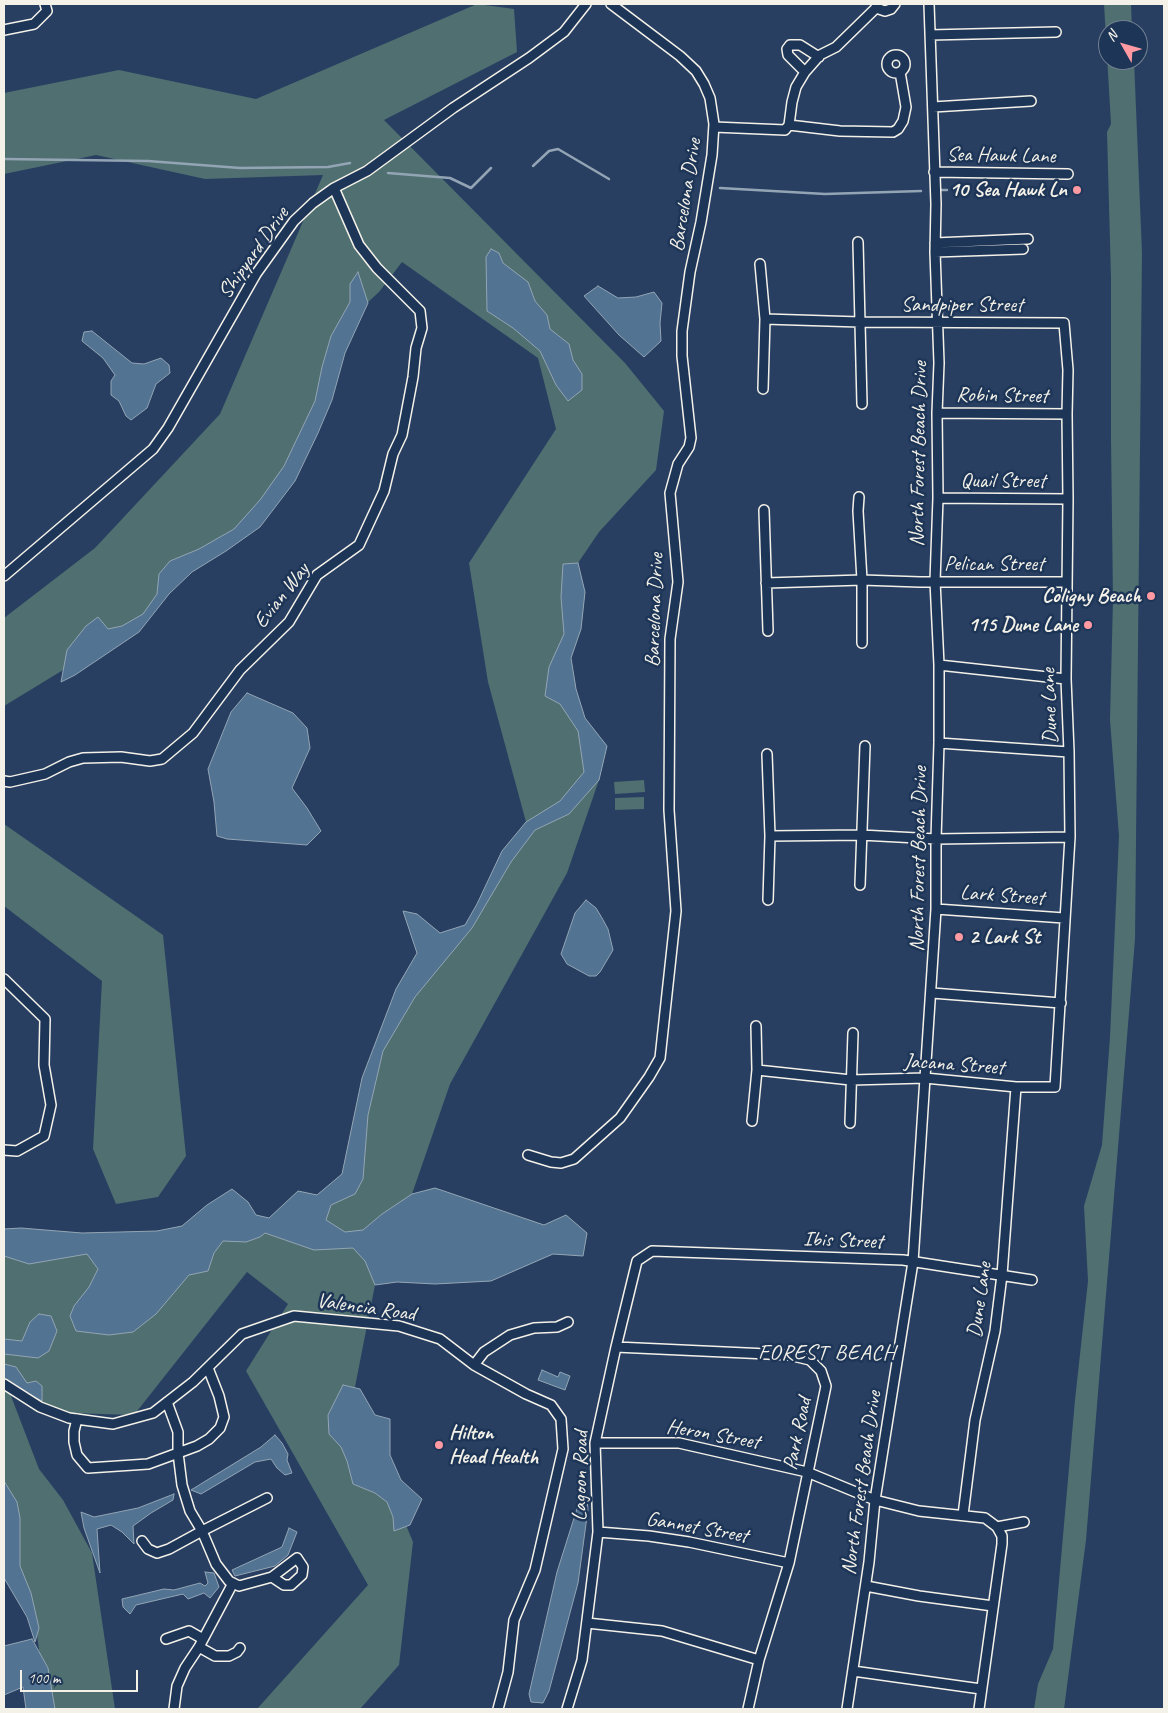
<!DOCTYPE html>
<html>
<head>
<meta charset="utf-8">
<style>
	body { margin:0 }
	#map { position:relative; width:1168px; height:1713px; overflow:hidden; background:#283f62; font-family:Caveat,sans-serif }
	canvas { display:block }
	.frame { position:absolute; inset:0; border:5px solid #f4f1e8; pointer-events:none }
	.north { position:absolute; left:1098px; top:20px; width:50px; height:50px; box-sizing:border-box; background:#1d3557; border:1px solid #738091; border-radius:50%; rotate:308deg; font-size:14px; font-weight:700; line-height:20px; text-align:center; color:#f4f1e8 }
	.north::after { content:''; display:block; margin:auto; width:18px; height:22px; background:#ff9aa2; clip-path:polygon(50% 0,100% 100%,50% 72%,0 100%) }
	.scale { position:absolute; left:20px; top:1670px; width:118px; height:22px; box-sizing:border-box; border:2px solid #f4f1e8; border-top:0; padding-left:6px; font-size:15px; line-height:18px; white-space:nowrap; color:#f4f1e8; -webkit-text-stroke:4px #1d3557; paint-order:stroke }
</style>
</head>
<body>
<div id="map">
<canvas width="1168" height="1713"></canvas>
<div class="frame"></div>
<div class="north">N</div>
<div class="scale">100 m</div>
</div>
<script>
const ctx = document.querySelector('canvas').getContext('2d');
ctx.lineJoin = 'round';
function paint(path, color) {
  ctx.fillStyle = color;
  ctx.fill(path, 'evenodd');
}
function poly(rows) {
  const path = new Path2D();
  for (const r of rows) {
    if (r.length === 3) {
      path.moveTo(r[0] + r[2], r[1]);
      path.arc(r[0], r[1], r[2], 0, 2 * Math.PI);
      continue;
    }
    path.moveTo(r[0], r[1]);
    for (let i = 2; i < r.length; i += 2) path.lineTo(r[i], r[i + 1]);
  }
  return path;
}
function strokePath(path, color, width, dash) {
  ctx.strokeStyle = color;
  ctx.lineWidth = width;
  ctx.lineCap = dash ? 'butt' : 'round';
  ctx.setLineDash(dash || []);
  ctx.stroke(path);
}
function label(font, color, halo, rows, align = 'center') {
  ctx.font = font + ' Caveat,sans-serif';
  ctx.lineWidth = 5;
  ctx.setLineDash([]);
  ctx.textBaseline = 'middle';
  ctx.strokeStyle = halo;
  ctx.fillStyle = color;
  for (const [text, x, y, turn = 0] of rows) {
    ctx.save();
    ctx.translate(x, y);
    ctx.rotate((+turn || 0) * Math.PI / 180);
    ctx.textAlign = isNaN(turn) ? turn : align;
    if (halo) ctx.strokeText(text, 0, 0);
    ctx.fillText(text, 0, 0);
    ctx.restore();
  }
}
const green = poly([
	[477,4,514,9,517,52,384,120,625,363,664,411,656,470,599,532,578,563,585,592,581,629,571,658,576,689,585,718,607,746,599,780,567,873,450,1084,412,1194,435,1188,544,1225,566,1215,587,1233,583,1256,553,1254,491,1281,435,1284,397,1282,375,1285,353,1397,413,1542,399,1665,360,1709,257,1709,368,1585,246,1371,288,1304,247,1272,134,1415,68,1413,11,1396,39,1469,63,1500,92,1553,115,1709,47,1709,33,1605,13,1562,4,1494,4,1229,21,1228,82,1233,157,1231,182,1226,207,1205,232,1189,248,1202,256,1215,269,1218,298,1191,317,1195,342,1174,362,1078,396,989,417,953,403,911,417,914,440,933,465,925,477,904,502,851,526,822,488,682,469,563,556,429,538,358,402,262,379,292,352,317,303,460,250,528,170,581,147,619,4,706,4,618,95,548,220,414,323,175,205,179,96,155,4,174,4,93,119,70,256,99],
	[1104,4,1131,4,1132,30,1108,30,1108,60,1134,60,1142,253,1135,939,1086,1540,1064,1709,1034,1709,1038,1684,1053,1649,1075,1400,1088,1281,1084,1206,1102,1145,1110,1037,1119,836,1110,720,1113,599,1111,441,1111,278,1107,132,1111,124],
	[644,780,645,792,615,794,614,782],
	[644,797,644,809,615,810,615,798],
	[4,824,163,935,186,1156,158,1197,116,1204,93,1149,102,981,4,906]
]);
const water = poly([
	[491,249,499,253,503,263,528,282,535,301,547,315,550,329,569,344,573,360,582,374,582,390,568,401,556,385,540,351,513,328,487,311,486,257,491,249],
	[358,272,368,303,345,353,332,400,318,433,295,481,260,527,226,551,192,572,169,594,139,632,75,675,61,682,67,650,86,626,98,617,108,629,122,626,143,614,157,594,159,574,170,561,199,549,234,529,260,500,284,466,315,401,322,367,331,336,350,302,350,284,358,272],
	[598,286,618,298,636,297,654,292,662,303,660,323,661,341,644,357,619,335,584,296,598,286],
	[92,331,132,363,144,364,161,358,169,365,170,373,156,384,147,408,131,420,126,416,119,401,111,395,111,381,115,375,103,358,82,341,84,332,92,331],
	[578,563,585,592,581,629,571,658,576,689,585,718,607,746,599,780,569,814,535,830,511,862,472,928,415,997,383,1051,368,1115,363,1179,355,1194,331,1205,326,1220,345,1232,363,1230,382,1214,412,1194,435,1188,544,1225,566,1215,587,1233,583,1256,553,1254,491,1281,435,1284,397,1282,375,1285,365,1261,353,1248,314,1250,265,1233,260,1237,246,1242,223,1241,214,1253,208,1271,189,1275,156,1314,133,1332,109,1335,76,1331,70,1316,74,1306,89,1287,98,1269,87,1254,29,1264,4,1256,4,1229,21,1228,82,1233,157,1231,182,1226,207,1205,232,1189,248,1202,256,1215,269,1218,298,1191,317,1195,342,1174,362,1078,396,989,417,953,403,911,417,914,440,933,465,925,477,904,502,851,526,822,560,801,584,772,578,731,560,704,545,696,549,667,564,634,561,597,563,564,578,563],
	[247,693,293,713,307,728,310,748,292,788,307,808,321,831,307,845,227,839,217,836,214,802,208,769,231,712,247,693],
	[586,900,596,908,602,918,608,929,613,950,600,972,596,976,589,976,567,964,561,954,575,913,586,900],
	[39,1314,51,1316,57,1331,49,1351,38,1358,4,1354,4,1339,22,1341,30,1322,39,1314],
	[4,1364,16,1367,27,1383,36,1381,42,1386,42,1401,4,1380,4,1364],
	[542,1370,558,1377,560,1372,570,1376,565,1390,538,1380,542,1370],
	[343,1385,360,1389,375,1415,390,1419,390,1455,401,1480,422,1499,410,1525,394,1531,393,1517,387,1502,375,1493,353,1484,347,1461,341,1447,329,1434,328,1415,343,1385],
	[275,1435,282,1443,288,1454,287,1460,292,1473,285,1475,277,1468,271,1459,255,1462,201,1494,191,1490,261,1447,275,1435],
	[4,1481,17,1502,20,1518,20,1566,31,1593,39,1628,35,1642,27,1617,4,1578,4,1481],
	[174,1494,173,1500,151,1513,133,1526,134,1544,122,1532,111,1525,97,1529,100,1573,84,1528,81,1512,94,1517,138,1508,174,1494],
	[581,1496,587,1500,588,1509,578,1583,549,1691,543,1703,531,1702,529,1694,557,1572,581,1496],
	[289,1528,297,1532,288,1555,275,1566,235,1576,232,1570,282,1547,289,1528],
	[205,1572,214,1573,219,1587,210,1598,204,1593,188,1599,183,1594,136,1605,130,1614,123,1607,122,1599,164,1589,174,1590,200,1583,205,1586,208,1583,205,1572],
	[32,1639,48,1668,55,1709,26,1709,23,1687,4,1695,4,1646,32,1639]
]);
const stream = poly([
	[4,159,148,161,240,168,328,167,350,163],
	[533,166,549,151,558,149,609,179],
	[388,173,450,178,471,188,491,168],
	[720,188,825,194,921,191],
	[940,190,947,190]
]);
const minor = poly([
	[876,4,879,9,885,11,891,9,895,4],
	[4,30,34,24,47,11,45,4],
	[930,35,1056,32],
	[896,64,9],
	[805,72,788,55,787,49,790,45,800,45,819,57],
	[933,107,1031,101],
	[789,125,840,131,893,132,898,129,903,121,906,107,900,72],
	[714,127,785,130,789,125,792,102,796,87,805,72,820,55,836,47,877,7],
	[934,172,1068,174],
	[858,242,862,404],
	[935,243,1028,239],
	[935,252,1023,249],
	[760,264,765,319,763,389],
	[937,413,1067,414],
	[859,497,858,511,862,580,862,643],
	[938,498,1068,499],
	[764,510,768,631],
	[4,576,153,449,168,428,256,274,294,221,313,203,334,188,367,171,453,108,529,58,564,32,586,4],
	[766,583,862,580,920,582,1066,582],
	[939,665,1066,679],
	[939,743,1069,752],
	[767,754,770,836,768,900],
	[4,781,10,782,45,774,69,762,83,758,121,757,150,761,162,759,193,733,240,670,289,622,317,575,359,545,384,491,393,454,402,435,413,377,416,348,422,328,420,311,377,268,359,245,334,188],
	[770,836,861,835,936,839,1070,837],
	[860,885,865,746],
	[936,909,1064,918],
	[4,979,45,1019,44,1065,51,1105,44,1136,17,1151,4,1150],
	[932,993,1061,1003],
	[757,1070,851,1080,925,1078,1016,1087,1055,1087,1070,837,1069,752,1066,679,1068,499,1067,414,1068,370,1064,323,860,322,765,319],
	[752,1121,757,1070,756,1026],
	[850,1123,853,1033],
	[528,1155,551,1162,561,1163,574,1159,620,1118,649,1077,660,1058,676,911,669,810,670,639,678,582,670,493,678,464,689,447,691,438,682,356,682,331,690,272,701,222,712,155,714,124,710,98,704,84,696,71,680,56,611,4],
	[616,1347,789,1355,810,1360,821,1371,826,1386,789,1563,759,1660,748,1709],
	[474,1365,484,1352,510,1335,534,1328,557,1327,568,1322],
	[4,1384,40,1407,69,1418,113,1424,153,1413,193,1382,242,1334,294,1316,399,1326,440,1339,474,1365,526,1394,551,1405,561,1419,563,1449,535,1570,514,1620,508,1672,498,1709],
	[77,1419,74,1431,74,1442,77,1455,88,1468,148,1464,178,1453,178,1432,167,1402],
	[595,1443,679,1443,807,1472,875,1500,919,1511,985,1518,997,1527,1002,1536,1002,1544,979,1709],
	[267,1498,202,1531,216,1564,229,1581,239,1586,272,1577,297,1558,303,1567,302,1575,291,1585,284,1585,272,1577],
	[963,1515,975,1420,995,1331,1002,1275,1016,1087],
	[997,1527,1024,1522],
	[598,1532,649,1536,689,1542,789,1563],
	[142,1541,148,1549,157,1553,169,1549,202,1531,190,1511,182,1485,178,1453,197,1446,209,1439,220,1428,224,1417,219,1396,208,1368],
	[866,1586,919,1596,993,1606],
	[587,1623,662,1631,759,1660],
	[166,1639,189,1631,203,1639],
	[199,1647,215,1656,229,1656,237,1652,240,1648],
	[853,1671,981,1689],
	[174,1709,177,1686,185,1668,199,1647,233,1583],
	[567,1709,582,1660,598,1532,595,1443,616,1347,637,1261,652,1251,903,1260,1032,1280],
	[847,1709,869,1562,875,1500,913,1262,936,909,936,839,939,743,939,665,935,581,938,498,937,413,939,363,935,252,936,204,929,4]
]);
const markers = [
	[1077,190,5,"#ff9aa2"],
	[1151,596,5,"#ff9aa2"],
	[1088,625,5,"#ff9aa2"],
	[959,937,5,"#ff9aa2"],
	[439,1445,5,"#ff9aa2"]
];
const streetNames = [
	["Sea Hawk Lane",1001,156,1],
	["Barcelona Drive",686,195,-81],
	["Shipyard Drive",254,253,-55],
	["Sandpiper Street",962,305],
	["Robin Street",1002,396,1],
	["North Forest Beach Drive",919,454,-89],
	["Quail Street",1003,481],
	["Pelican Street",994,564],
	["Evian Way",282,596,-52],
	["Barcelona Drive",655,610,-88],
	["Dune Lane",1050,706,-92],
	["North Forest Beach Drive",919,859,-89],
	["Lark Street",1002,896,4],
	["Jacana Street",954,1065,4],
	["Ibis Street",843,1241,2],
	["Dune Lane",980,1300,-82],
	["Valencia Road",366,1308,8],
	["Park Road",798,1434,-78],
	["Heron Street",713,1435,10],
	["Lagoon Road",581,1476,-89],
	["North Forest Beach Drive",862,1483,-82],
	["Gannet Street",697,1528,10]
];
const poiNames = [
	["10 Sea Hawk Ln",1067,190],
	["Coligny Beach",1141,596],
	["115 Dune Lane",1078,625],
	["2 Lark St",969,937,"left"],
	["Hilton",449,1433,"left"],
	["Head Health",449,1457,"left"]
];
const neighbourhoodNames = [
	["FOREST BEACH",827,1353]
];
paint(green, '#4f6f70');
paint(water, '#527392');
strokePath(water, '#93a5b4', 1);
strokePath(stream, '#93a5b4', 2.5);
strokePath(minor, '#f4f1e8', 12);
strokePath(minor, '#1d3557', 9);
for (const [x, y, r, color] of markers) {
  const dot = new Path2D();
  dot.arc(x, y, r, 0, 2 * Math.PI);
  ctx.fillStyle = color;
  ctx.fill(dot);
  strokePath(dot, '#1d3557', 2);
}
label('21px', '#f4f1e8', '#1d3557', streetNames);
label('bold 21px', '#f4f1e8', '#1d3557', poiNames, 'right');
ctx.letterSpacing = '1px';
label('22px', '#f4f1e8', '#1d3557', neighbourhoodNames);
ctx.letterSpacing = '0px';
</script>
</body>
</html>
